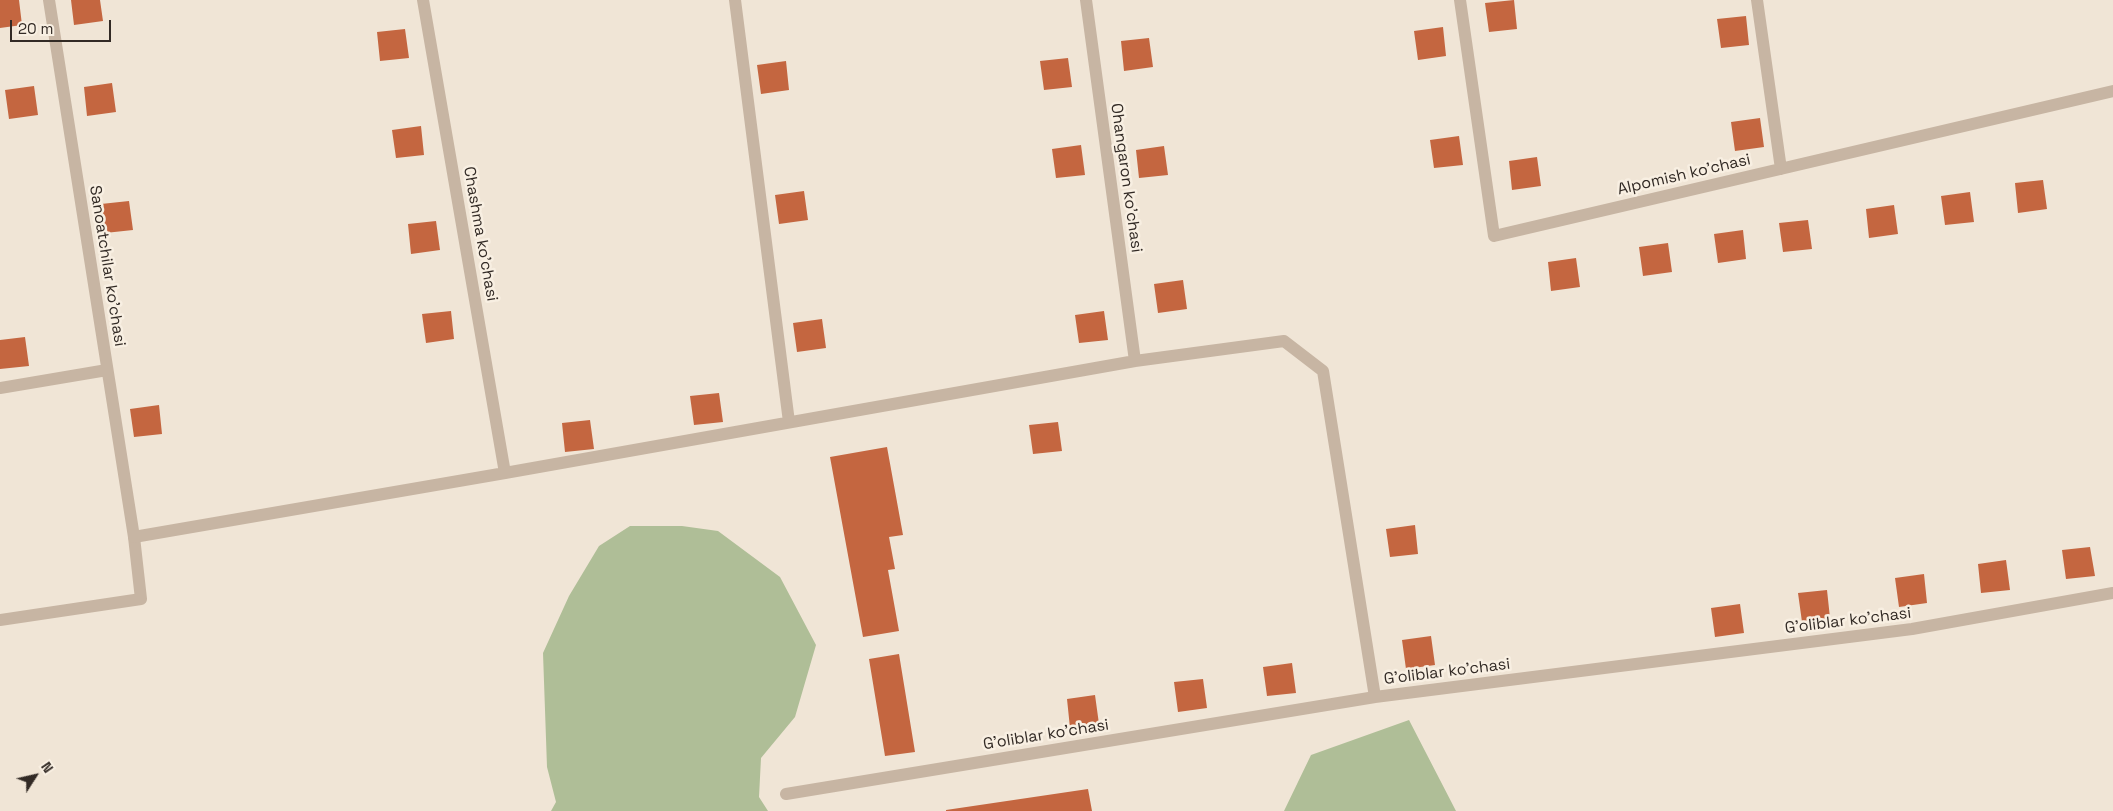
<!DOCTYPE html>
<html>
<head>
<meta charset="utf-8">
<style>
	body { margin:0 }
	#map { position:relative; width:2113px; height:811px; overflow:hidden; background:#f0e5d6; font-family:"Space Grotesk",sans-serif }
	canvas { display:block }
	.north { position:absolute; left:10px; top:751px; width:50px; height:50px; -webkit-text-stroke:4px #f8efe2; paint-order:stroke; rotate:55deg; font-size:14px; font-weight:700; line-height:20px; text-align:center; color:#322a25 }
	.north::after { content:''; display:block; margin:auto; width:18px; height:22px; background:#322a25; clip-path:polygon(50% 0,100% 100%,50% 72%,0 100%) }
	.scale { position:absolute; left:10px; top:20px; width:101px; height:22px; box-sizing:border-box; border:2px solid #322a25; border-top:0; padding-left:6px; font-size:15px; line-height:18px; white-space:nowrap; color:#322a25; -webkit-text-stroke:4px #f8efe2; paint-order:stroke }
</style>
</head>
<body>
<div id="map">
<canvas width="2113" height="811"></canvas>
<div class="north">N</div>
<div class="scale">20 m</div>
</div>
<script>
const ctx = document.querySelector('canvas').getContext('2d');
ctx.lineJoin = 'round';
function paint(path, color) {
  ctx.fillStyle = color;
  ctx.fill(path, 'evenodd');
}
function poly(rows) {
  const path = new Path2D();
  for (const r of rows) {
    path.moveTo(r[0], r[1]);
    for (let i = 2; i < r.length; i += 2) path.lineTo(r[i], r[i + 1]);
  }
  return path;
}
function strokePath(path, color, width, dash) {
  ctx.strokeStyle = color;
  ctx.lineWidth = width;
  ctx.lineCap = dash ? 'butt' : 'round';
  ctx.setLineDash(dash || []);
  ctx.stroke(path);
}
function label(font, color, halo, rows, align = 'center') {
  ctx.font = font + ' "Space Grotesk",sans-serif';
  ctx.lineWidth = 5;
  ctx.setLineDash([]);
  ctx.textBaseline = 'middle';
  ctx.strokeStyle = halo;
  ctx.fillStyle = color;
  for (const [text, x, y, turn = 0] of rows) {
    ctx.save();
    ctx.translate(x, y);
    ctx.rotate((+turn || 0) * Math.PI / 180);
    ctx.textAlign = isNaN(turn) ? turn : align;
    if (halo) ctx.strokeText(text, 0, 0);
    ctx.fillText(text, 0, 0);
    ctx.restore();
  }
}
const green = poly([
	[630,526,682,526,718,531,780,577,816,645,795,717,761,758,759,797,768,811,551,811,556,802,547,767,543,653,569,596,599,546],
	[1409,720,1456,811,1284,811,1311,755]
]);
const building = poly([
	[0,0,19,0,22,25,0,28],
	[71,0,100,0,103,21,74,25],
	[1514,0,1517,29,1489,32,1485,3],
	[1746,16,1749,45,1721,48,1717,19],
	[1443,27,1446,56,1418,60,1414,31],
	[405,29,409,58,380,61,377,32],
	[1149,38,1153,67,1124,71,1121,41],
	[1068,58,1072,87,1044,90,1040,61],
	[786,61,789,90,761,94,757,65],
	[112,83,116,112,87,116,84,87],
	[34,86,38,115,9,119,5,90],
	[1760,118,1764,147,1735,151,1731,122],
	[421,126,424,155,396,158,392,130],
	[1459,136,1463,165,1434,168,1430,140],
	[1081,145,1085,175,1056,178,1052,149],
	[1164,146,1168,175,1139,178,1136,150],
	[1537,157,1541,186,1512,190,1509,161],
	[2043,180,2047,209,2018,213,2015,183],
	[804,191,808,220,779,224,775,195],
	[1970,192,1974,222,1945,225,1941,196],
	[129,201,133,230,105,233,101,204],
	[1894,205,1898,234,1869,238,1866,209],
	[1808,220,1812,249,1783,252,1779,223],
	[436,221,440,250,411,254,408,224],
	[1743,230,1746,259,1718,263,1714,234],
	[1668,243,1672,272,1643,276,1639,247],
	[1576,258,1580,287,1551,291,1548,262],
	[1183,280,1187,309,1158,313,1154,284],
	[451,311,454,339,426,343,422,314],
	[1104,311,1108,340,1079,343,1075,315],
	[822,319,826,348,797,352,793,323],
	[25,337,29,366,0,369,0,340],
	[719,393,723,422,694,425,690,396],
	[159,405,162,434,134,437,130,409],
	[590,420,594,449,565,452,562,423],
	[1058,422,1062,451,1033,454,1029,425],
	[887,447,903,535,889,537,895,569,888,570,899,631,863,637,830,457],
	[1415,525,1418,554,1390,557,1386,529],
	[2090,547,2095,576,2066,579,2062,550],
	[2006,560,2010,590,1981,593,1978,564],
	[1924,574,1927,603,1899,607,1895,578],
	[1827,590,1830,618,1802,622,1798,593],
	[1740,604,1744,633,1715,637,1711,608],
	[1431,636,1435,665,1406,669,1402,640],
	[899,654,915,752,885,756,869,659],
	[1292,663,1296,693,1267,696,1263,667],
	[1203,679,1207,708,1178,712,1174,682],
	[1095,695,1099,724,1070,728,1067,699],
	[1088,789,1092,811,946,811,946,810]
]);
const service = poly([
	[0,620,141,599,134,537]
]);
const minor = poly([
	[49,0,134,537,505,473,1135,361,1284,341,1323,371,1375,697],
	[423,0,505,473],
	[735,0,789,422],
	[1086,0,1135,361],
	[1460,0,1494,236,2113,91],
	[1757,0,1781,169],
	[0,388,107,370],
	[786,794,1375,697,1912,629,2113,593]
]);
const streetNames = [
	["Alpomish ko'chasi",1684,175,-13],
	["Ohangaron ko'chasi",1126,178,82],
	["Chashma ko'chasi",480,234,80],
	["Sanoatchilar ko'chasi",107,266,81],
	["G'oliblar ko'chasi",1848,621,-7],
	["G'oliblar ko'chasi",1447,672,-7],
	["G'oliblar ko'chasi",1046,735,-9]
];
paint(green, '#afbe97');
paint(building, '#c46640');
strokePath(service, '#c7b5a3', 12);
strokePath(minor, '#c7b5a3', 12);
label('16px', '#322a25', '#f8efe2', streetNames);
</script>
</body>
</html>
